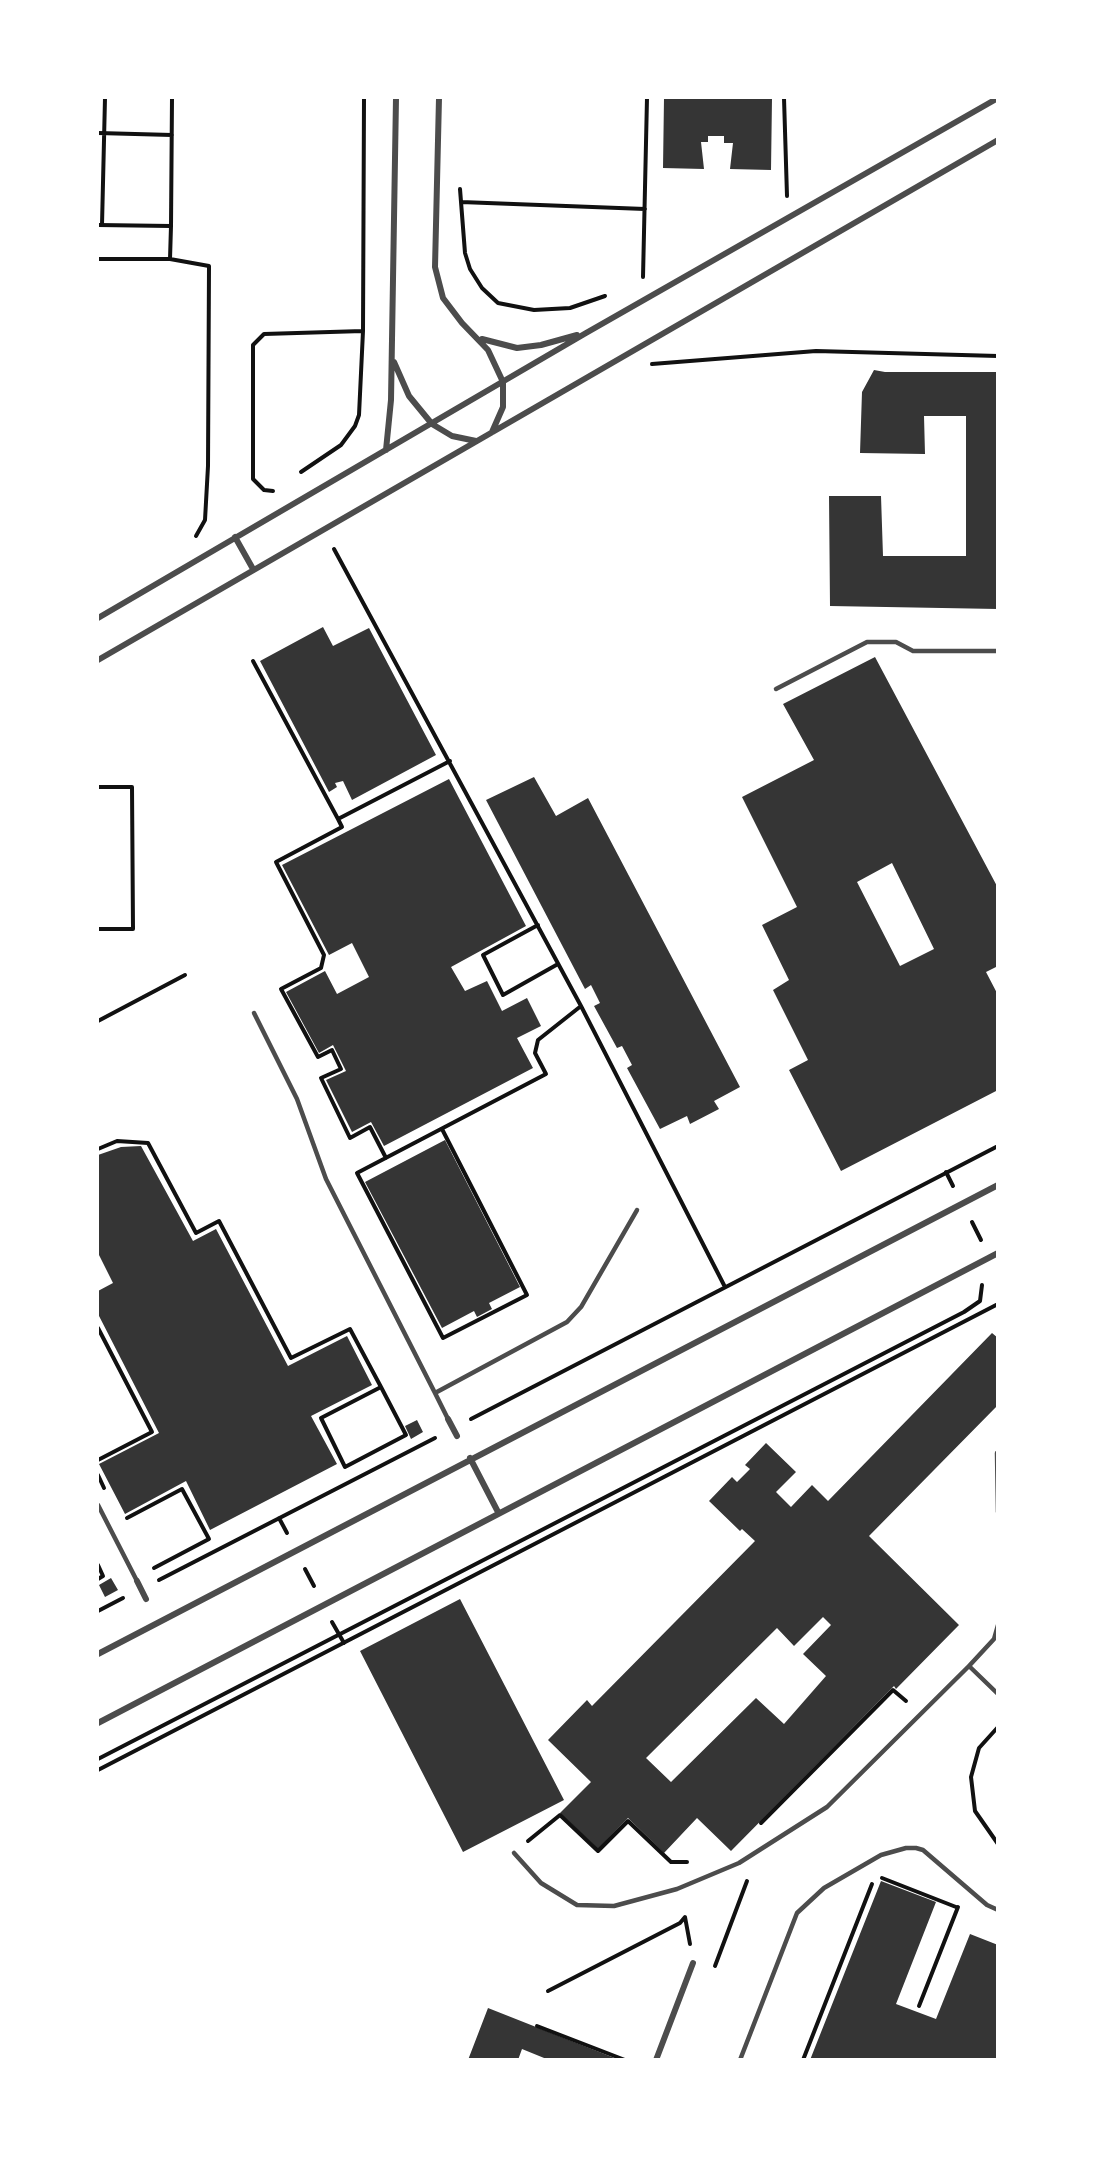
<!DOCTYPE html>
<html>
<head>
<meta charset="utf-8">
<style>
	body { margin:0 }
	#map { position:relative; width:1095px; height:2157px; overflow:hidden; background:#fff; font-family:Merriweather,serif }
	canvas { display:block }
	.frame { position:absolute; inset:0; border:99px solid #fff; pointer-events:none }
</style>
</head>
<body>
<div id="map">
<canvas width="1095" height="2157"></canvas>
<div class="frame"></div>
</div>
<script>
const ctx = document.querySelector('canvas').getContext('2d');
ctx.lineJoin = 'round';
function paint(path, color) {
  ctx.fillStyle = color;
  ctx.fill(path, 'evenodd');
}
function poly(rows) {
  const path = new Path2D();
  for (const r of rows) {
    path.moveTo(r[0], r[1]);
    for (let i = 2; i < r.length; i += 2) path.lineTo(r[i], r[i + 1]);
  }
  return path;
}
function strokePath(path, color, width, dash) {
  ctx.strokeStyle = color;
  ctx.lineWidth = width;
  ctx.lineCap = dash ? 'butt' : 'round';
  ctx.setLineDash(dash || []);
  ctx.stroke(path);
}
const building = poly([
	[664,98,772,98,771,170,730,169,733,143,724,143,724,136,708,136,708,142,701,142,704,169,663,168],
	[874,370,885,372,998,372,998,609,830,606,829,496,881,496,883,556,966,556,966,416,924,416,925,454,860,453,862,392],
	[323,627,333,646,369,628,436,755,352,800,343,781,335,783,337,787,329,792,260,661],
	[875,657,998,888,998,966,986,972,998,995,998,1090,841,1171,789,1070,808,1060,773,990,789,980,762,925,797,907,742,797,814,760,783,704],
	[892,863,934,949,900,966,857,882],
	[534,777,556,816,588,798,740,1087,714,1101,719,1109,690,1124,687,1116,660,1129,627,1068,632,1065,622,1046,617,1048,594,1006,600,1003,591,985,585,989,486,800],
	[449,779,526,926,451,967,465,991,487,981,502,1011,527,998,541,1026,517,1038,533,1068,384,1146,371,1122,352,1132,326,1080,346,1071,333,1045,319,1053,286,992,325,971,337,994,369,977,352,943,329,955,282,865],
	[445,1140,520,1287,489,1303,492,1309,477,1317,474,1311,442,1328,365,1182],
	[141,1146,193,1241,216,1229,288,1366,347,1336,372,1385,311,1416,337,1464,210,1530,186,1481,125,1514,99,1464,159,1433,98,1314,98,1291,113,1283,98,1253,98,1155,121,1147],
	[992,1333,998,1338,998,1405,869,1536,959,1625,896,1689,894,1686,731,1851,697,1818,664,1853,628,1818,598,1849,560,1813,591,1782,548,1740,587,1700,592,1706,755,1541,742,1529,740,1531,709,1501,732,1477,737,1482,750,1469,745,1465,766,1443,796,1472,776,1492,791,1507,812,1485,828,1501],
	[823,1617,831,1625,803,1654,826,1676,784,1724,756,1698,671,1782,646,1758,777,1628,794,1646],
	[417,1420,423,1432,411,1439,405,1426],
	[111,1578,118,1590,105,1597,99,1585],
	[460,1599,564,1800,463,1852,360,1651],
	[881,1881,936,1902,896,2004,936,2019,970,1934,998,1945,998,2060,810,2060],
	[488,2008,617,2059,549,2060,522,2049,518,2060,468,2060]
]);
const path = poly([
	[784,98,787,196],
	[98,133,172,135],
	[460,189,465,253,470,269,482,288,498,303,534,310,570,308,605,296],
	[461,202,645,209],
	[98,225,171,226,172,98],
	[102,225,105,98],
	[98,259,170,259,209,266,208,466,205,520,196,536],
	[170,259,171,226],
	[643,277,647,98],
	[652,364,816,351,998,356],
	[301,472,341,445,355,426,359,415,363,331,364,98],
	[273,491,264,490,253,479,253,345,264,334,363,331],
	[334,549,581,1006,725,1287],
	[253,661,338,819],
	[98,787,132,787,133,929,98,929],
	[538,925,483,955,503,995,558,964],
	[98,1021,185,975],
	[442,1129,527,1295,443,1338,357,1173,546,1074,535,1053,538,1040,581,1006],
	[98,1149,117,1141,148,1143,196,1233,219,1221,291,1358,350,1329,381,1387,406,1435,345,1467,321,1418,381,1387],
	[386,1158,370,1127,350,1138,321,1078,341,1069,332,1050,318,1057,281,989,321,968,324,955,276,862,342,827,338,819,450,761],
	[946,1172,953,1186],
	[972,1222,981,1240],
	[98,1328,152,1432,98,1460],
	[471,1419,998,1146],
	[98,1475,104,1488],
	[127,1518,182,1489,209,1539,154,1568],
	[279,1518,287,1533],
	[98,1565,103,1576,98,1579],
	[305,1569,314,1586],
	[159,1580,435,1438],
	[98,1611,123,1598],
	[332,1622,344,1643],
	[998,1727,979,1748,971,1777,975,1811,998,1844],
	[98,1759,964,1312,980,1301,982,1285],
	[98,1770,998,1304],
	[761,1823,893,1690,906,1701],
	[528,1841,560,1815,598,1851,628,1821,671,1862,687,1862],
	[882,1878,956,1907],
	[715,1966,747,1881],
	[548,1991,680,1923,685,1917,690,1944],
	[919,2006,958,1907],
	[537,2026,625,2060],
	[803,2060,872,1884]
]);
const service = poly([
	[776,689,867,642,896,642,913,651,998,651],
	[254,1013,297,1099,326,1179,435,1393],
	[448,1419,435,1393,567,1322,581,1307,637,1210],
	[997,1453,998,1512],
	[98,1505,137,1581],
	[998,1625,994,1639,969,1666,998,1694],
	[514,1853,541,1883,577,1905,614,1906,677,1889,739,1863,827,1807,969,1666],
	[740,2060,797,1913,824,1888,881,1855,906,1848,916,1848,923,1850,987,1905,998,1910]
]);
const minor = poly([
	[439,98,435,267,443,298,462,323,488,350,503,382,503,407,492,432],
	[482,339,517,348,541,345,577,335],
	[394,362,409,396,432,424,452,436,476,441],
	[386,450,391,400,396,98],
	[235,537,253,569],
	[98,618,586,333,998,98],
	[98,660,998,140],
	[448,1419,457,1436],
	[470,1458,498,1512],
	[137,1581,146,1599],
	[98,1654,998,1185],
	[98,1723,998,1253],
	[656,2060,693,1963]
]);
paint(building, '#353535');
strokePath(path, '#111', 4);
strokePath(service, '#4c4c4c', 4.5);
strokePath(minor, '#4c4c4c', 6);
</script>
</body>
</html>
